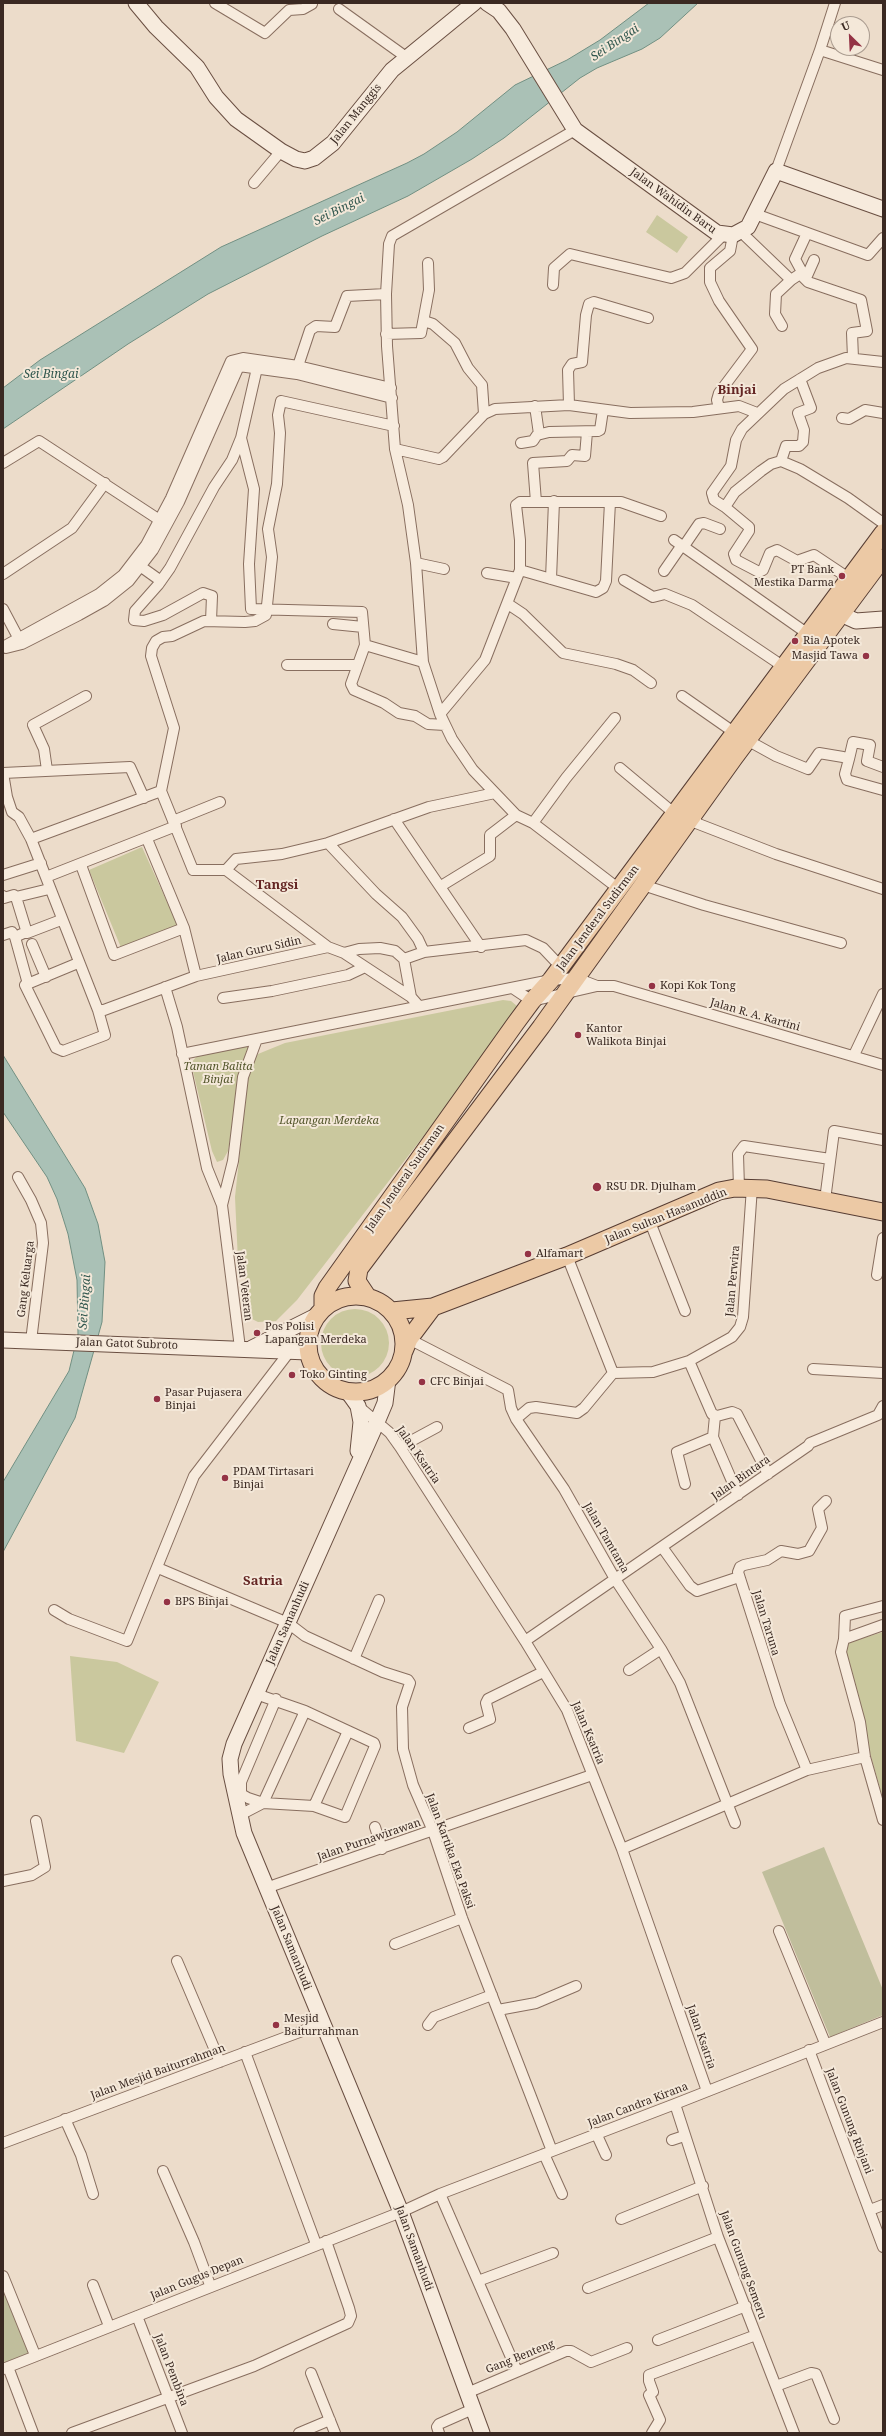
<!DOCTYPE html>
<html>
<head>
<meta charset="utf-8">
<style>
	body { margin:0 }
	#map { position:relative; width:886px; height:2436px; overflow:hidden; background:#ecdcca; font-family:"Noto Serif",serif }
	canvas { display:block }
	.frame { position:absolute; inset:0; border:4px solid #3a2922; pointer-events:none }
	.north { position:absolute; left:830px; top:16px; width:40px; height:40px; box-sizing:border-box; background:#f4e8d9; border:1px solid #aa9c90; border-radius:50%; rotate:336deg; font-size:11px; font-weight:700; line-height:16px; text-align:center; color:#3a2922 }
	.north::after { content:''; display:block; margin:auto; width:14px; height:18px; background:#943345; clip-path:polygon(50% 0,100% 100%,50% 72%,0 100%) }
</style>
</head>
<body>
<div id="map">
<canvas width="886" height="2436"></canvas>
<div class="frame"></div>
<div class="north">U</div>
</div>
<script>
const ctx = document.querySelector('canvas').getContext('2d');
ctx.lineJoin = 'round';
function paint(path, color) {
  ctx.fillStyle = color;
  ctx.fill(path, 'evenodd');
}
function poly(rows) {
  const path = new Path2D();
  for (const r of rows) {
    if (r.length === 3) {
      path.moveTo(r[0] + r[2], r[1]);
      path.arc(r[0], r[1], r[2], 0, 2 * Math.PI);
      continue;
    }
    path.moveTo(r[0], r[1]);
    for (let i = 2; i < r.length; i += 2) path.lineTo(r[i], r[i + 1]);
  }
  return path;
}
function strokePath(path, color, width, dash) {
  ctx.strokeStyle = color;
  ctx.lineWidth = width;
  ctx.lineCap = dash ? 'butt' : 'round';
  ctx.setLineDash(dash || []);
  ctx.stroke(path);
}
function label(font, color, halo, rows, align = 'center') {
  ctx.font = font + ' "Noto Serif",serif';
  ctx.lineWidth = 4;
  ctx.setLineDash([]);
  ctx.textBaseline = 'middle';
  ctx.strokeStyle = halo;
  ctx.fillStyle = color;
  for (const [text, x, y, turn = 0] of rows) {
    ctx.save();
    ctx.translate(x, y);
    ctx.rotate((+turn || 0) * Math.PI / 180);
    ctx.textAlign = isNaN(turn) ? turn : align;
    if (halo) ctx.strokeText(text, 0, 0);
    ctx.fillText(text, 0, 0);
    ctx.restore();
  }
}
const green = poly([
	[657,215,688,237,677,253,646,232],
	[142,847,178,926,122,950,89,870],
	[503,1000,511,1001,517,1006,517,1015,297,1300,276,1321,258,1322,250,1318,245,1275,238,1261,235,1197,248,1077,254,1059,258,1054,285,1043],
	[247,1044,253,1047,243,1063,228,1151,223,1160,217,1162,212,1151,191,1063,198,1055],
	[355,1343,34],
	[883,1632,883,1799,842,1653,850,1642],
	[70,1656,117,1662,159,1682,124,1753,76,1741]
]);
const cemetery = poly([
	[824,1847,883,1990,883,2015,830,2037,762,1872],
	[3,2282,34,2353,3,2366]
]);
const water = poly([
	[649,3,698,3,660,38,642,49,597,68,580,78,504,138,472,159,408,196,322,236,208,294,128,344,3,429,3,388,40,360,221,247,407,163,424,154,457,132,515,85,567,60,600,40,649,3],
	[3,1055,85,1188,98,1224,105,1262,102,1322,75,1418,3,1552,3,1482,69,1371,78,1334,77,1280,68,1234,57,1199,47,1177,3,1112,3,1055]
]);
const street = poly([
	[215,3,265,33,289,10,303,9,312,4],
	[835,3,820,50,883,70],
	[339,9,406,57],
	[575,130,392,236,389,244,386,294,387,346,395,449,408,505,416,563,423,662,440,714,452,739,473,770,516,815,533,823,619,889],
	[776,171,820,50],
	[254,183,281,151],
	[755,214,868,255,883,238],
	[741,232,791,280,776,294,775,314,782,326],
	[800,274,802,272,795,259,807,233],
	[806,278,814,260],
	[791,280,800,274,808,282,861,300,867,331,852,333,853,358],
	[553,285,554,268,570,254,671,278,685,273,723,235],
	[424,321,433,324,455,343,468,368,482,385,484,414],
	[386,334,421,333,429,290,428,263],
	[883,362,846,358,818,368,784,389,742,429,736,440,731,466,712,493,714,500,725,507,735,492,761,471,771,464,781,461,800,469,848,498,883,523],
	[298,366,310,330,316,326,335,327,347,296,386,294],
	[257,368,241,438,254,489,249,564,251,609,362,612,365,645,423,662],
	[569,405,568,370,572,364,582,362,586,315,589,304,594,302,648,318],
	[535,406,539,434],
	[719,408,717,400,719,393,752,349,719,301,710,282,710,268,730,251,733,235],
	[842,418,849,419,865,410,883,413],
	[394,426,281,401,278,415,280,433,277,484,268,529,272,557,266,615,255,621,245,622,204,621,172,636,163,637,156,641,152,648,151,656,174,728,161,791,193,870,226,870,328,947,344,953,411,997,418,1005],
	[521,443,533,441,537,435,549,432,598,431,600,430,603,410],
	[395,449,439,459,443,457,484,414,495,409,569,405,630,413,693,412,739,406,757,413],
	[781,461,786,446,799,446,803,442,804,430,798,413,811,408,800,379],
	[3,463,39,441,158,519,164,520],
	[536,502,533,463,567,461,572,455,585,456,587,432],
	[725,507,749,527,749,531,734,554,736,560,759,572,763,570,770,553,777,550,797,561,814,555,850,579],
	[674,540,808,634],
	[684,546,699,524,704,523,720,529],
	[416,563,444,569],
	[140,566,161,581],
	[520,570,520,540,516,505,520,502,621,502,661,516],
	[664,571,682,545],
	[487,573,517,578],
	[3,574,72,528,105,483],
	[551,579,554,501],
	[624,580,653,597,665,594,692,605,784,667],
	[508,604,523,614,563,653,616,664,633,670,651,683],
	[3,609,21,643],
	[211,621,212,596,203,593,163,615,144,621,134,620,135,611,158,585,170,568,214,487,232,460,241,438],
	[333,624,363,627],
	[365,645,351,684,354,690,384,703,399,713,415,716,428,724,445,725],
	[3,647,99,594,123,575,146,545,171,498,231,361,243,358,298,366,391,388],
	[6,648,22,644,79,615,104,601,129,581,153,550,179,502,239,366,297,374,392,398],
	[287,665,357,665],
	[682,696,735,733],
	[440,714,485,660,520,570,596,592,603,588,606,581,610,502],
	[747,740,776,756,808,769,819,753,843,757,849,759,845,774,847,780,883,790],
	[849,759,853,742,870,745,867,761,883,767],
	[620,768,675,814],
	[47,770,44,749,33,725,86,696],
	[144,798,130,767,3,773,7,797,12,812,19,817,31,839,98,1010,104,1010,196,976,328,947],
	[696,812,696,823,776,854,883,889],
	[394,819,481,947],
	[173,821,220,802],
	[533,823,566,778,615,718],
	[31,839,161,791],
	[147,839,184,928,196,976],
	[328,843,376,894,402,917,418,939,424,952],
	[81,865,114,955,184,928],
	[226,870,236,859,282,854,328,843,429,807,495,793],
	[3,875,41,863],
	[46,877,176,826],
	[643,885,704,905,841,943],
	[441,886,490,856,490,835,516,815],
	[3,896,4,898,14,895,16,897,49,889],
	[16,897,27,933,61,920],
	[26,932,15,937,28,984],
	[3,935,12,932,15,937],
	[32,944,46,977],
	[344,953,359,949,380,948,395,951,404,959,411,997],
	[404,959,424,952,526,940,543,948,561,967],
	[78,963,25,985,56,1048,63,1051,105,1035,98,1010],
	[165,987,177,1027,207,1168,222,1205,240,1348],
	[514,989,532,1001,597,986,614,986,883,1065],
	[223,998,272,991,348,975,365,967],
	[182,1054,551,980,576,978,597,986],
	[854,1055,883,994],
	[18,1177,31,1200,41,1223,43,1243,31,1341],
	[739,1188,738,1154,744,1146,830,1159],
	[825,1200,834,1131,883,1140],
	[222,1205,233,1161,243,1077,257,1039],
	[650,1222,685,1311],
	[567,1256,613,1373,653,1372,689,1361,732,1337,740,1327,743,1317,752,1187],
	[877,1275,883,1238],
	[409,1339,508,1390,511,1408,516,1419,564,1489,615,1579,661,1649,680,1683,735,1823],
	[689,1361,712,1414,717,1416,732,1412,737,1414,768,1474],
	[813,1369,883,1373],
	[358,1406,390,1433,400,1447,525,1641,567,1710,622,1849,707,2091],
	[715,1416,713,1437,738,1495],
	[516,1419,529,1408,536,1407,577,1413,584,1408,613,1373],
	[400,1447,437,1427],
	[685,1484,677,1452,713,1437],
	[662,1547,690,1586,697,1591,739,1577],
	[158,1568,288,1623,305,1636,383,1672,408,1680,410,1683,402,1707,403,1749,413,1785,433,1831,462,1918,552,2151],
	[54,1610,69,1619,127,1641,194,1476,290,1351],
	[883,1625,844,1639,841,1652,860,1722,865,1757,883,1820],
	[844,1639,845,1616,883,1606],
	[525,1641,808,1446,810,1443,878,1415,883,1406],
	[354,1659,379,1600],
	[629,1670,661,1649],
	[276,1699,241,1782,241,1794,248,1798,263,1803,305,1711],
	[469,1728,490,1719,486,1703,488,1699,543,1672],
	[807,1770,780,1704,738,1572,740,1567,744,1565,767,1560,781,1551,798,1554,809,1551,822,1528,818,1509,826,1501],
	[314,1806,348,1731],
	[240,1815,263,1803,314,1806,345,1817,375,1746,374,1743,305,1711,256,1694],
	[375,1827,382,1849],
	[622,1849,807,1770,865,1757],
	[3,1881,32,1875,45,1867,36,1821],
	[266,1888,592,1775],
	[779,1931,825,2043],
	[395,1944,462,1918],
	[177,1961,220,2062],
	[498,2010,536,2003,576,1986],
	[428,2025,434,2017,492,1995],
	[809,2050,883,2247],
	[245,2052,316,2244],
	[675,2104,718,2237,794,2433],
	[65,2119,81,2155,93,2194],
	[596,2133,606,2155],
	[672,2140,684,2136],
	[3,2143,321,2024],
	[544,2154,562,2194],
	[163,2171,194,2242,210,2285],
	[440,2194,517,2371],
	[870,2210,883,2205],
	[621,2219,703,2186],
	[3,2276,35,2355],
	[478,2281,553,2253],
	[93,2285,109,2326],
	[588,2288,718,2237],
	[137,2316,182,2433],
	[658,2340,746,2306],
	[8,2367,33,2433],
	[3,2369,401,2212,440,2194,675,2104,883,2022],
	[311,2373,335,2433],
	[776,2386,811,2373,816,2374,834,2419],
	[467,2393,566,2351,571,2351,591,2362,627,2348],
	[72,2433,254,2366,348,2323,351,2316,349,2308,326,2241],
	[299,2433,330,2420],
	[439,2433,437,2427,439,2424,473,2409],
	[652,2433,660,2420,649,2395,653,2392,649,2381,649,2375,756,2335]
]);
const secondary = poly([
	[136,3,156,27,197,67,216,97,236,119,281,151,296,159,305,161,314,158,333,143,392,70,474,3],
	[487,3,499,11,513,29,575,130,717,233,733,235,748,227,776,171,883,209],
	[844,609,845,616,856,621,883,619],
	[3,1340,308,1352],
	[252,1348,316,1316],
	[388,1379,385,1403,377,1422,234,1744,230,1759,231,1774,244,1833,401,2212,482,2433],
	[348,1392,358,1406,361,1422,358,1451]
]);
const primary = poly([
	[356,1344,48],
	[367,1296,357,1281,359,1269,541,1027,734,758,883,558],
	[323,1307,323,1296,327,1288,515,1024,532,1001,551,980,883,533],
	[392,1311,433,1307,567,1256,719,1191,735,1188,767,1189,883,1212],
	[404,1351,409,1339,433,1307]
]);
const markers = [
	[842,576,4,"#943345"],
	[795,641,4,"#943345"],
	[866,656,4,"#943345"],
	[652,986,4,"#943345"],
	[578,1035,4,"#943345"],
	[597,1187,5,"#943345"],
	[528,1254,4,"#943345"],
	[257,1333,4,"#943345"],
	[292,1375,4,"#943345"],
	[422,1382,4,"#943345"],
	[157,1399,4,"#943345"],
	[225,1478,4,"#943345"],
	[167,1602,4,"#943345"],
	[276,2025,4,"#943345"]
];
const streetNames = [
	["Jalan Manggis",356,114,-51],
	["Jalan Wahidin Baru",673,201,36],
	["Jalan Jenderal Sudirman",598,918,-53],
	["Jalan Guru Sidin",259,950,-13],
	["Jalan R. A. Kartini",755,1015,16],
	["Jalan Jenderal Sudirman",405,1178,-55],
	["Jalan Sultan Hasanuddin",666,1216,-22],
	["Gang Keluarga",26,1279,-83],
	["Jalan Perwira",733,1281,-85],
	["Jalan Veteran",244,1286,83],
	["Jalan Gatot Subroto",127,1344,2],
	["Jalan Ksatria",418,1455,55],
	["Jalan Bintara",741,1478,-35],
	["Jalan Tamtama",606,1538,60],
	["Jalan Samanhudi",288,1623,-66],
	["Jalan Taruna",766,1623,73],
	["Jalan Ksatria",588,1733,67],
	["Jalan Purnawirawan",369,1840,-19],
	["Jalan Kartika Eka Paksi",450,1851,70],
	["Jalan Samanhudi",291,1948,68],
	["Jalan Ksatria",701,2037,71],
	["Jalan Mesjid Baiturrahman",158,2072,-20],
	["Jalan Candra Kirana",638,2105,-21],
	["Jalan Gunung Rinjani",849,2121,69],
	["Jalan Samanhudi",414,2248,70],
	["Jalan Gunung Semeru",743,2265,70],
	["Jalan Gugus Depan",197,2278,-22],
	["Gang Benteng",520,2357,-22],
	["Jalan Pembina",171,2370,69]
];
const poiNames = [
	["PT Bank",834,570,"right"],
	["Mestika Darma",834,583,"right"],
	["Ria Apotek",803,641],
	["Masjid Tawa",858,656,"right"],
	["Kopi Kok Tong",660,986],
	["Kantor",586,1029],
	["Walikota Binjai",586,1042],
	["RSU DR. Djulham",606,1187],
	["Alfamart",536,1254],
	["Pos Polisi",265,1327],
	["Lapangan Merdeka",265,1340],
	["Toko Ginting",300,1375],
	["CFC Binjai",430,1382],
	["Pasar Pujasera",165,1393],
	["Binjai",165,1406],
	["PDAM Tirtasari",233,1472],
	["Binjai",233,1485],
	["BPS Binjai",175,1602],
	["Mesjid",284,2019],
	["Baiturrahman",284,2032]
];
const parkNames = [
	["Taman Balita",218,1067],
	["Binjai",218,1080],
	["Lapangan Merdeka",329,1121]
];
const waterNames = [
	["Sei Bingai",615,43,-34],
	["Sei Bingai",339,210,-27],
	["Sei Bingai",51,375],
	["Sei Bingai",85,1302,-86]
];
const quarterNames = [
	["Binjai",737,390],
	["Tangsi",277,885],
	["Satria",263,1581]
];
paint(green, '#cac89e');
paint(cemetery, '#c0be9c');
paint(water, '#aac1b6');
strokePath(water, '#718f82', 1);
strokePath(street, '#886e5f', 12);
strokePath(secondary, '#6a4f42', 17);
strokePath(primary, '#573d33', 19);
strokePath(street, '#f7ebdd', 10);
strokePath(secondary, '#f7ebdd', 15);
strokePath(primary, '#ecc9a5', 17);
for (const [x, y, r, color] of markers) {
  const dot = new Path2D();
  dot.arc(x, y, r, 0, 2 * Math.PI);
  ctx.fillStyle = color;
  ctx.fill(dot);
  strokePath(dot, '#f4e8d9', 1.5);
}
label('11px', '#3a2922', '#f4e8d9', streetNames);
label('11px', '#3a2922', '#f4e8d9', poiNames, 'left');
label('italic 11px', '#52552a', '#f4e8d9', parkNames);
label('italic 12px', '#32584f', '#f4e8d9', waterNames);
label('bold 13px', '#642624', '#f4e8d9', quarterNames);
</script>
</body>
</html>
